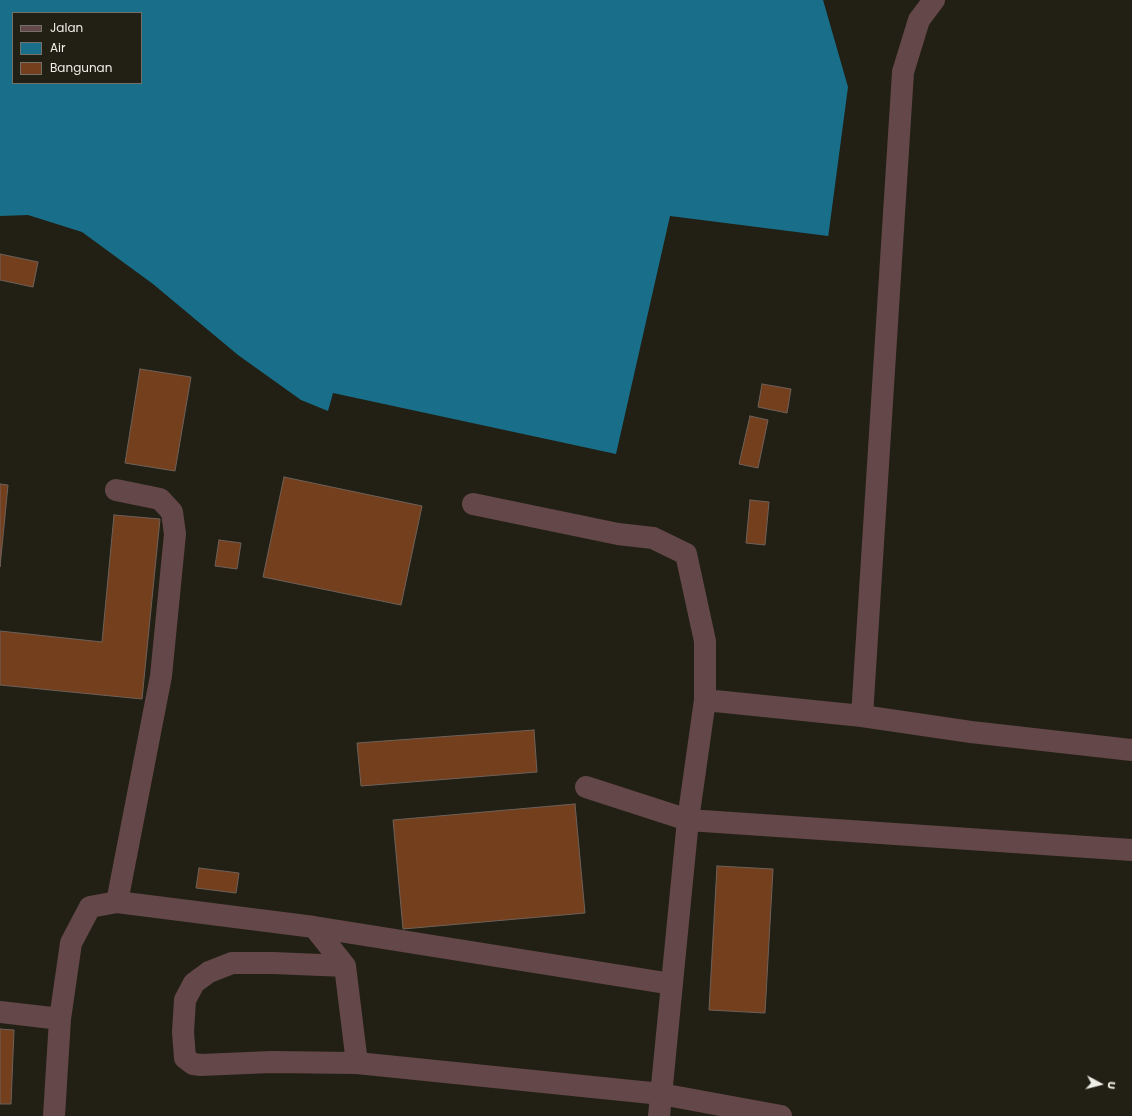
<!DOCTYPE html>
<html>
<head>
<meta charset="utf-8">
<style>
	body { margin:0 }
	#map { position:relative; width:1132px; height:1116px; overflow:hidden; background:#222014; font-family:Poppins,sans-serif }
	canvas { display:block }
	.legend { position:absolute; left:12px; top:12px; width:130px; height:72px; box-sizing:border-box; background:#222014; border:1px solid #747268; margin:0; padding:5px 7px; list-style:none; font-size:12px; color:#efeee6 }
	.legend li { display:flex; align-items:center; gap:8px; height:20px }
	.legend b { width:20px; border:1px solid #747268 }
	.north { position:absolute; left:1080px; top:1064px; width:40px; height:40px; -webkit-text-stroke:3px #222014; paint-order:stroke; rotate:97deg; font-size:11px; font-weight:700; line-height:16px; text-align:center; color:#efeee6 }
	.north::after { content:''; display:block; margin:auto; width:14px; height:18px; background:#efeee6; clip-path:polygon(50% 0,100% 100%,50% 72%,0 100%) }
</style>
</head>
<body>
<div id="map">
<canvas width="1132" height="1116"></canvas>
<ul class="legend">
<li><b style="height:5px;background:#634749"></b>Jalan</li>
<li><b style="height:11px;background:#196f8a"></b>Air</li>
<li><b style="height:11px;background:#743f1d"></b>Bangunan</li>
</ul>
<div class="north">U</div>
</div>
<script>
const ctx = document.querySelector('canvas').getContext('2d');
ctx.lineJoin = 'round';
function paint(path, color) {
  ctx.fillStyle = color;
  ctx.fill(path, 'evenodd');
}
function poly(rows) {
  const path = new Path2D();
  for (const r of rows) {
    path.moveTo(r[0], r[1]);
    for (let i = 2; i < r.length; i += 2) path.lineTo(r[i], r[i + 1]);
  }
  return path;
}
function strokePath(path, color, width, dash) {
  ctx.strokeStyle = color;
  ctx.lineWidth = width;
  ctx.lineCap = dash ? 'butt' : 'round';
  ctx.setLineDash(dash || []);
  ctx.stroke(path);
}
const water = poly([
	[0,0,1132,0,911,265,828,236,670,216,616,454,333,393,328,411,301,400,238,355,153,284,82,232,28,215,0,216],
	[13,13,141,13,141,83,13,83]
]);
const pier = poly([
	[823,0,1132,0,1132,355,910,267,828,238,848,87]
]);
const building = poly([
	[0,254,38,262,33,287,0,280,0,254],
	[140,369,191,377,175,471,125,463,140,369],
	[762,384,791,389,787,413,758,407,762,384],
	[750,416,768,420,758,468,739,464,750,416],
	[284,477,422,506,401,605,263,577,284,477],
	[0,484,8,485,0,567,0,484],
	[750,500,769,502,765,545,746,543,750,500],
	[114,515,160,519,142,699,0,685,0,631,102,642,114,515],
	[219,540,241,543,237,569,215,566,219,540],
	[534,730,537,772,361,786,357,743,534,730],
	[575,804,585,913,403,929,393,820,575,804],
	[717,866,773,869,765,1013,709,1010,717,866],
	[199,868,239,873,236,893,196,888,199,868],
	[0,1029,14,1030,11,1104,0,1104,0,1029]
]);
const minor = poly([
	[116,490,160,499,172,512,175,534,161,676,117,902],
	[473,504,618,534,653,538,686,554,705,641,705,700,688,820,659,1116],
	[705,700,862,716,971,732,1132,750],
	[862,716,903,72,919,20,934,0],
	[586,787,688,820,1132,850],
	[314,927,345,966,357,1063],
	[345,966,273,963,232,963,209,972,194,983,185,1000,183,1032,185,1058,193,1064,201,1065,271,1062,357,1063,661,1094,781,1116],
	[0,1012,60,1019,71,943,90,907,117,902,314,927,672,984],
	[54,1116,60,1019]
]);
paint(water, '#196f8a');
paint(pier, '#222014');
paint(building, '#743f1d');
strokePath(building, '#6e6159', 1);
strokePath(minor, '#634749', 22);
</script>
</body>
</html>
